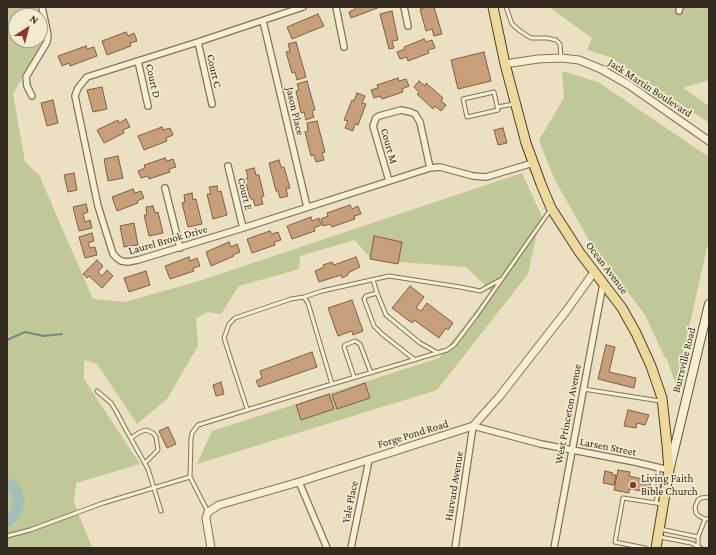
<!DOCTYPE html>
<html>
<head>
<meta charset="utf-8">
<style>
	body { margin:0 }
	#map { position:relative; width:716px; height:555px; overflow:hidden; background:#ebe1c2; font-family:"Crimson Pro",serif }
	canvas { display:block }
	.frame { position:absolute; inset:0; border:8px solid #342a1e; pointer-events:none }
	.north { position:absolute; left:8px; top:8px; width:40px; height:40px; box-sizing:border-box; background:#f3ebd1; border:1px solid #a79e89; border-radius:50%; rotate:36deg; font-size:11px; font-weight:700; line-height:16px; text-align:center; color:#342a1e }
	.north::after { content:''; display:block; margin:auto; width:14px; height:18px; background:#8f342e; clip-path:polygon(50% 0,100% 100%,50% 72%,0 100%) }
</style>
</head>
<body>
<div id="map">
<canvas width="716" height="555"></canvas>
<div class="frame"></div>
<div class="north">N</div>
</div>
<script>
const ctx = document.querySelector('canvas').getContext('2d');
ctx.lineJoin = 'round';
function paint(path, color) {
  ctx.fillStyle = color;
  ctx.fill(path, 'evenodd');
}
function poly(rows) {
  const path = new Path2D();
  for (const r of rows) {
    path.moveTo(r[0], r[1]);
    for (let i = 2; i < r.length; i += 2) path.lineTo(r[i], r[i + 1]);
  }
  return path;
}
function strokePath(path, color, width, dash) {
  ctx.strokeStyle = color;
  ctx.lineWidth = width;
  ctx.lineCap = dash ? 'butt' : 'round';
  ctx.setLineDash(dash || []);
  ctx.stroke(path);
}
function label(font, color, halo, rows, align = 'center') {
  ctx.font = font + ' "Crimson Pro",serif';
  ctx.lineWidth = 3.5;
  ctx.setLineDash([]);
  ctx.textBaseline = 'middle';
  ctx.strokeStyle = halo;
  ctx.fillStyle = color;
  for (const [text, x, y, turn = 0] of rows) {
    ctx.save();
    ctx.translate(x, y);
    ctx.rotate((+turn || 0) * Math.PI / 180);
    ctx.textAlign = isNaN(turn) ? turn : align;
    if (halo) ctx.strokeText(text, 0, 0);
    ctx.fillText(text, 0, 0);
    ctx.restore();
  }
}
const green = poly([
	[7,7,37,7,45,29,40,47,13,94,25,162,39,175,93,299,125,302,199,281,522,173,544,221,538,228,528,274,437,390,197,464,212,431,439,358,491,291,466,267,372,260,355,240,300,256,299,269,239,286,221,314,208,312,196,318,198,346,167,399,137,424,97,364,84,360,84,379,140,464,76,483,74,502,92,548,7,548,7,528,14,525,15,513,7,517],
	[16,16,40,16,40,40,16,40],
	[549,7,693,7,702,9,703,7,709,7,709,80,683,88,709,106,709,123,610,57,587,50,592,38],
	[562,71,598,82,709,157,709,239,676,385,667,359,665,358,645,315,587,237,555,180,541,146,539,140,564,98]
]);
const stream = poly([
	[7,340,25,332,44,336,62,334]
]);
const river = poly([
	[7,484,13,487,16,491,19,502,15,513,7,523]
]);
const building = poly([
	[355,7,380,7,351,18,349,12,355,9,355,7],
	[427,7,434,7,442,34,434,36,432,29,426,31,420,9,427,7],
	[392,11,398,40,392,41,394,48,389,49,380,14,392,11],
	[318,14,324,26,292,39,287,27,318,14],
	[126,32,128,36,134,33,137,41,130,43,131,46,107,55,102,41,126,32],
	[424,39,426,42,432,40,435,48,428,50,429,53,408,61,407,57,400,59,397,52,405,49,404,47,424,39],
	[296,42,306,77,297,80,295,72,292,73,286,52,290,51,288,44,296,42],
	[86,46,87,49,94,47,97,56,70,66,69,63,62,66,58,56,86,46],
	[484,52,491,81,458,89,451,60,484,52],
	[398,78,399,81,406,79,409,86,402,89,403,92,382,99,380,96,374,98,371,90,378,88,377,85,398,78],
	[307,81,315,110,312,111,314,117,306,120,304,112,301,113,296,91,299,90,297,84,307,81],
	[419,81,425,86,426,83,443,98,441,101,446,105,441,111,435,106,433,109,417,94,419,92,414,87,419,81],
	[102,87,107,109,93,112,87,90,102,87],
	[357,93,365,96,362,103,366,104,358,125,355,124,353,131,345,128,348,121,344,120,352,100,354,101,357,93],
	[53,100,58,123,47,126,41,103,53,100],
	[126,119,130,127,123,130,124,133,104,143,97,130,118,120,119,123,126,119],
	[317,121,325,152,322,153,324,160,316,162,314,155,311,156,305,132,308,131,307,123,317,121],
	[162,127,163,130,170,128,173,135,166,138,167,141,144,150,138,136,162,127],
	[503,128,507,143,498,145,494,130,503,128],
	[118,156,123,178,108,181,104,159,118,156],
	[165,158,167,161,173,159,176,167,169,169,170,172,149,179,148,176,141,178,138,171,145,168,144,165,165,158],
	[279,160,281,167,284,167,290,188,286,189,288,196,280,198,278,191,276,191,269,163,279,160],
	[254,168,256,175,259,175,264,196,261,197,263,204,255,206,253,199,250,199,245,179,248,178,246,170,254,168],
	[74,173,77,190,68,192,64,175,74,173],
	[217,186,218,192,221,191,227,215,213,219,207,194,211,194,209,187,217,186],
	[133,189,135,193,141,191,144,198,137,201,138,203,117,211,112,197,133,189],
	[192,193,193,200,196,199,202,224,188,227,182,203,185,202,184,195,192,193],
	[86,204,88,212,83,214,85,222,90,220,92,228,79,231,73,207,86,204],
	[350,205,352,209,358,206,361,214,354,216,355,219,332,227,330,224,323,226,321,219,328,216,327,213,350,205],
	[153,206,155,213,158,212,163,233,149,236,144,215,147,215,146,207,153,206],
	[311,217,312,221,319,218,321,225,314,228,315,231,292,239,287,226,311,217],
	[134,223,138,245,124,247,120,226,134,223],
	[270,231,272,234,278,232,281,240,274,242,275,245,252,253,247,239,270,231],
	[92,233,94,241,88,243,90,248,95,247,97,255,85,258,79,237,92,233],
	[374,236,402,242,398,264,370,259,374,236],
	[229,242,231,247,237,244,240,252,233,255,234,256,211,266,206,252,229,242],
	[189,257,190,261,197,258,200,266,193,268,194,271,170,279,165,266,189,257],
	[356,257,360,267,348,273,348,275,342,278,341,275,319,282,315,271,324,267,323,265,332,262,334,265,356,257],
	[97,260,103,266,98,272,102,276,107,270,113,276,102,288,89,276,87,278,83,274,97,260],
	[146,271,150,285,129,292,124,278,146,271],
	[410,286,424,297,416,308,421,311,427,303,453,323,448,330,446,328,439,338,414,320,412,323,392,308,410,286],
	[352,300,363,331,353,335,352,331,338,336,328,308,352,300],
	[606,345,615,347,609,372,636,378,634,388,598,379,606,345],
	[312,352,317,367,259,387,256,381,262,378,260,371,312,352],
	[221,382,224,394,216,396,213,385,221,382],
	[365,383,370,398,337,409,332,395,365,383],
	[329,394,334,409,301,420,296,405,329,394],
	[628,410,649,415,645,425,637,423,636,428,624,426,628,410],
	[168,427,176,444,167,448,159,431,168,427],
	[618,470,630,472,629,476,651,481,649,492,629,489,629,493,614,490,618,470],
	[605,471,613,473,612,475,616,475,614,485,603,483,605,471]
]);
const service = poly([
	[506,7,512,24,520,31,531,38,547,38,556,40,560,44,561,58],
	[494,92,498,110,467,117,463,99,494,92],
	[497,107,514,104],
	[373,280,377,293,386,315,420,343,438,353],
	[377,293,366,296,364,299,374,326,382,334,415,360],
	[304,297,322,291,389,276,460,287,480,291,500,280],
	[354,377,344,347,345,345,355,341,360,344,371,373],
	[583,389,660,401],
	[97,391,111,403,116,411,125,428,148,469,161,511],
	[247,409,224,338,229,324,235,318,291,299,304,297,308,303,332,384],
	[131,438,140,432,146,430,153,433,156,437,158,450,145,463],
	[709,497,701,498,698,500,695,507,696,513,699,516,705,519,709,519],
	[656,503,658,492,658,468],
	[208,512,190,477,191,439,192,433,198,425,312,390,447,350,454,345,476,316,551,209],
	[660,529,698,537],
	[7,536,30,530,103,503,190,477],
	[660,537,691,543,701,548],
	[698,545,698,537,705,519],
	[645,548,615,542,623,498,662,504]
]);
const minor = poly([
	[303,7,198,42,87,77,78,88,75,96,98,206,113,254,117,258,121,261,128,262,138,260,243,228,430,168,440,167,473,176,486,177,533,163],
	[336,7,344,47],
	[404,7,408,26],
	[679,11,680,7],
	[263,21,307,207],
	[198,42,212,104],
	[138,61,148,106],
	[32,96,27,86,26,77,47,42,48,35,42,7],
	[228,166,243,228],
	[389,181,373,126,376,118,379,116,401,110,410,112,415,114,420,122,430,168],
	[165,188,180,248],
	[299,482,327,548],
	[351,548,369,460],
	[455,548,473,426,541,444,635,462,669,470],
	[554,548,603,284]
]);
const tertiary = poly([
	[505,64,538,59,561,58,579,60,601,69,629,85,709,141],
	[211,548,206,518,208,512,219,505,299,482,473,426,499,397,567,310,594,272]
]);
const secondary = poly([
	[670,467,709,304]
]);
const primary = poly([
	[493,7,505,64,526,143,541,184,551,208,580,253,622,308,636,333,651,366,662,398,667,445,669,470,656,548]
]);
const markers = [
	[633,485,4,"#8f342e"]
];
const streetNames = [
	["Court C",214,71,77],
	["Court D",153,81,77],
	["Jack Martin Boulevard",650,88,33],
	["Jason Place",295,111,77],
	["Court M",389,146,74],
	["Court E",245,194,76],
	["Laurel Brook Drive",168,240,-16],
	["Ocean Avenue",607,268,53],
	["Burrsville Road",684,360,-76],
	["West Princeton Avenue",568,414,-79],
	["Forge Pond Road",413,434,-17],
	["Larsen Street",608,447,11],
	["Harvard Avenue",454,486,-81],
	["Yale Place",350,502,-78]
];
const poiNames = [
	["Living Faith",641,479],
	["Bible Church",641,492]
];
paint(green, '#bfc896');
strokePath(stream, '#6c8b85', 2);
strokePath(river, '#a4beb8', 11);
paint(building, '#c79f7a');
strokePath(building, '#815f42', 1);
strokePath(service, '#83735a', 5);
strokePath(minor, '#83735a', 8);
strokePath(tertiary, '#83735a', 9);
strokePath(secondary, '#65543d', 10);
strokePath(primary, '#51412e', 11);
strokePath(service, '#f6efd4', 3);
strokePath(minor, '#f6efd4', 5.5);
strokePath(tertiary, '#f6efd4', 7);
strokePath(secondary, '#f6efd4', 8);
strokePath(primary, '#ecd99b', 9);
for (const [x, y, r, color] of markers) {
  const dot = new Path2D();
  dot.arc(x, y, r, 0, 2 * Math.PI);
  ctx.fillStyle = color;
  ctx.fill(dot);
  strokePath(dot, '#f3ebd1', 1.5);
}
label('11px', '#342a1e', '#f3ebd1', streetNames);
label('11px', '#342a1e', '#f3ebd1', poiNames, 'left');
</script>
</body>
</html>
